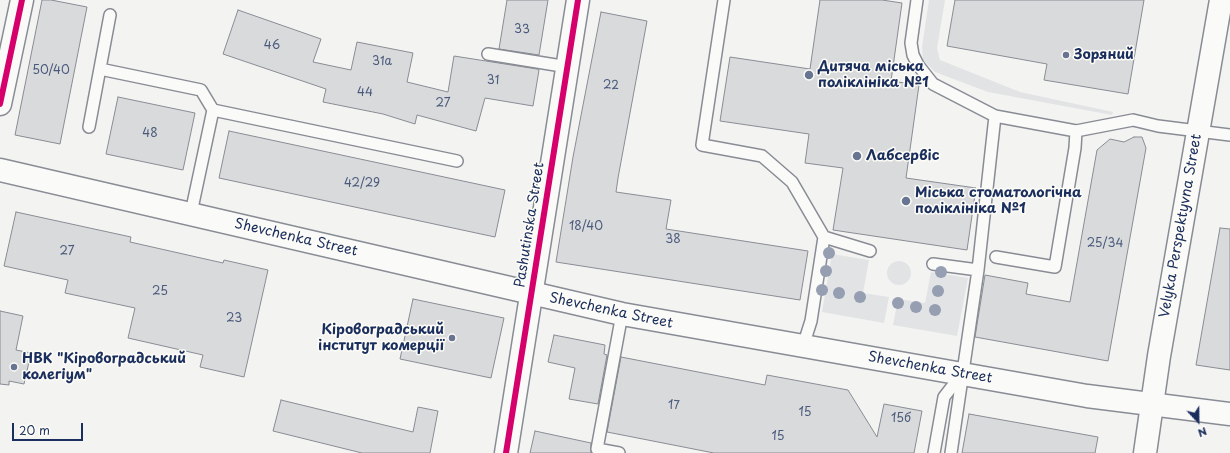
<!DOCTYPE html>
<html>
<head>
<meta charset="utf-8">
<style>
	body { margin:0 }
	#map { position:relative; width:1230px; height:453px; overflow:hidden; background:#f3f3f2; font-family:"Playpen Sans",sans-serif }
	canvas { display:block }
	.north { position:absolute; left:1178px; top:401px; width:40px; height:40px; -webkit-text-stroke:3px #fdfcf7; paint-order:stroke; rotate:158deg; font-size:11px; font-weight:700; line-height:16px; text-align:center; color:#1b2f5e }
	.north::after { content:''; display:block; margin:auto; width:14px; height:18px; background:#1b2f5e; clip-path:polygon(50% 0,100% 100%,50% 72%,0 100%) }
	.scale { position:absolute; left:12px; top:423px; width:71px; height:18px; box-sizing:border-box; border:2px solid #1b2f5e; border-top:0; padding-left:5px; font-size:12px; line-height:14px; white-space:nowrap; color:#1b2f5e; -webkit-text-stroke:3px #fdfcf7; paint-order:stroke }
</style>
</head>
<body>
<div id="map">
<canvas width="1230" height="453"></canvas>
<div class="north">N</div>
<div class="scale">20 m</div>
</div>
<script>
const ctx = document.querySelector('canvas').getContext('2d');
ctx.lineJoin = 'round';
function paint(path, color) {
  ctx.fillStyle = color;
  ctx.fill(path, 'evenodd');
}
function poly(rows) {
  const path = new Path2D();
  for (const r of rows) {
    if (r.length === 3) {
      path.moveTo(r[0] + r[2], r[1]);
      path.arc(r[0], r[1], r[2], 0, 2 * Math.PI);
      continue;
    }
    path.moveTo(r[0], r[1]);
    for (let i = 2; i < r.length; i += 2) path.lineTo(r[i], r[i + 1]);
  }
  return path;
}
function strokePath(path, color, width, dash) {
  ctx.strokeStyle = color;
  ctx.lineWidth = width;
  ctx.lineCap = dash ? 'butt' : 'round';
  ctx.setLineDash(dash || []);
  ctx.stroke(path);
}
function label(font, color, halo, rows, align = 'center') {
  ctx.font = font + ' "Playpen Sans",sans-serif';
  ctx.lineWidth = 3;
  ctx.setLineDash([]);
  ctx.textBaseline = 'middle';
  ctx.strokeStyle = halo;
  ctx.fillStyle = color;
  for (const [text, x, y, turn = 0] of rows) {
    ctx.save();
    ctx.translate(x, y);
    ctx.rotate((+turn || 0) * Math.PI / 180);
    ctx.textAlign = isNaN(turn) ? turn : align;
    if (halo) ctx.strokeText(text, 0, 0);
    ctx.fillText(text, 0, 0);
    ctx.restore();
  }
}
const green = poly([
	[929,0,945,0,937,48,940,60,1020,92,1113,112,1112,115,988,92,935,72,923,60,922,47],
	[832,254,869,260,863,293,889,297,884,323,822,312],
	[899,273,12],
	[931,272,968,278,957,336,893,325,898,299,925,303]
]);
const building = poly([
	[42,0,51,0,87,7,60,144,15,135,42,0],
	[507,0,548,0,539,55,499,49,507,0],
	[820,0,882,0,902,3,891,81,919,85,906,178,976,188,967,250,833,230,843,168,805,163,809,134,720,121,730,57,810,69,820,0],
	[955,0,1144,0,1128,94,1044,80,1047,64,947,46,955,0],
	[238,10,321,39,313,62,351,70,357,42,413,53,407,82,448,92,454,56,537,69,539,70,533,106,485,98,476,131,417,115,415,124,383,114,323,102,326,89,223,54,238,10],
	[601,12,647,21,618,178,616,192,671,200,666,229,808,251,800,300,556,262,573,157,601,12],
	[118,97,195,113,183,170,106,154,118,97],
	[229,131,505,190,495,237,219,178,229,131],
	[1134,137,1142,137,1146,148,1108,361,975,337,985,275,1028,283,1026,294,1070,302,1097,150,1110,139,1124,142,1134,137],
	[16,212,131,237,130,242,223,263,224,260,268,270,244,377,200,367,203,355,128,338,135,308,65,293,68,280,4,266,16,212],
	[1220,228,1230,229,1230,370,1196,365,1220,228],
	[413,299,504,318,491,378,400,359,413,299],
	[0,311,23,316,16,350,31,353,24,384,9,381,9,385,0,384,0,311],
	[554,335,605,345,604,354,607,355,598,404,569,399,575,368,548,362,554,335],
	[621,357,765,385,767,375,848,390,877,437,884,404,922,411,914,453,714,453,607,432,621,357],
	[281,400,413,432,418,407,438,411,430,453,362,453,273,431,281,400],
	[969,414,1098,437,1095,453,962,453,969,414],
	[535,431,591,443,591,453,530,453,535,431]
]);
const lane = poly([
	[724,0,702,145,762,156,792,182,824,237],
	[917,0,911,43,913,55,918,65,933,84,995,116,1076,131,1133,120,1158,126,1230,135],
	[488,54,568,67],
	[100,69,201,90,213,110],
	[89,127,110,15],
	[191,213,213,110,457,161],
	[996,257,1055,267,1075,148,1076,131],
	[933,264,978,270],
	[803,346,811,321,824,237,870,251],
	[619,453,597,449,622,314],
	[934,453,944,397,961,375],
	[951,453,978,270,995,116]
]);
const street = poly([
	[0,104,22,0],
	[506,453,578,0]
]);
const secondary = poly([
	[0,170,622,314,1087,396,1230,414]
]);
const primary = poly([
	[1145,453,1159,356,1221,0]
]);
const cycleway = poly([
	[0,104,22,0],
	[506,453,578,0]
]);
const trees = [
	[829,253],
	[826,271],
	[941,272],
	[822,290],
	[938,291],
	[839,293],
	[860,297],
	[898,303],
	[916,307],
	[935,310]
];
const markers = [
	[1066,55,4,"#677492"],
	[809,75,5,"#677492"],
	[857,156,5,"#677492"],
	[906,201,5,"#677492"],
	[452,338,4,"#677492"],
	[14,367,4,"#677492"]
];
const numberNames = [
	["33",522,30],
	["46",272,46],
	["31а",382,62],
	["50/40",51,71],
	["31",493,81],
	["22",611,86],
	["44",365,93],
	["27",443,104],
	["48",150,134],
	["42/29",362,184],
	["18/40",586,227],
	["38",673,240],
	["25/34",1105,244],
	["27",67,252],
	["25",160,292],
	["23",234,319],
	["17",674,406],
	["15",805,413],
	["15б",901,419],
	["15",778,437]
];
const poiNames = [
	["Зоряний",1074,55],
	["Дитяча міська",818,67],
	["поліклініка №1",818,83],
	["Лабсервіс",866,156],
	["Міська стоматологічна",915,193],
	["поліклініка №1",915,209],
	["Кіровоградський",444,330,"right"],
	["інститут комерції",444,346,"right"],
	["НВК \"Кіровоградський",22,359],
	["колегіум\"",22,375]
];
const streetNames = [
	["Pashutinska Street",530,225,-81],
	["Velyka Perspektyvna Street",1181,226,-80],
	["Shevchenka Street",296,238,13],
	["Shevchenka Street",611,311,12],
	["Shevchenka Street",930,368,10]
];
paint(green, '#e2e3e5');
paint(building, '#d9dadb');
strokePath(building, '#888c94', 1);
strokePath(lane, '#888c94', 14);
strokePath(street, '#888c94', 25);
strokePath(secondary, '#888c94', 25);
strokePath(primary, '#888c94', 25);
strokePath(lane, '#fafaf8', 11);
strokePath(street, '#fafaf8', 22);
strokePath(secondary, '#fafaf8', 22);
strokePath(primary, '#fafaf8', 22);
strokePath(cycleway, '#d6006c', 6);
ctx.fillStyle = '#969eb2';
for (const [x, y] of trees) {
  ctx.beginPath();
  ctx.arc(x, y, 6, 0, 2 * Math.PI);
  ctx.fill();
}
for (const [x, y, r, color] of markers) {
  const dot = new Path2D();
  dot.arc(x, y, r, 0, 2 * Math.PI);
  ctx.fillStyle = color;
  ctx.fill(dot);
  strokePath(dot, '#fdfcf7', 1.5);
}
label('12px', '#4a5a7d', null, numberNames);
label('bold 14px', '#1b2f5e', '#fdfcf7', poiNames, 'left');
label('14px', '#1b2f5e', '#fdfcf7', streetNames);
</script>
</body>
</html>
